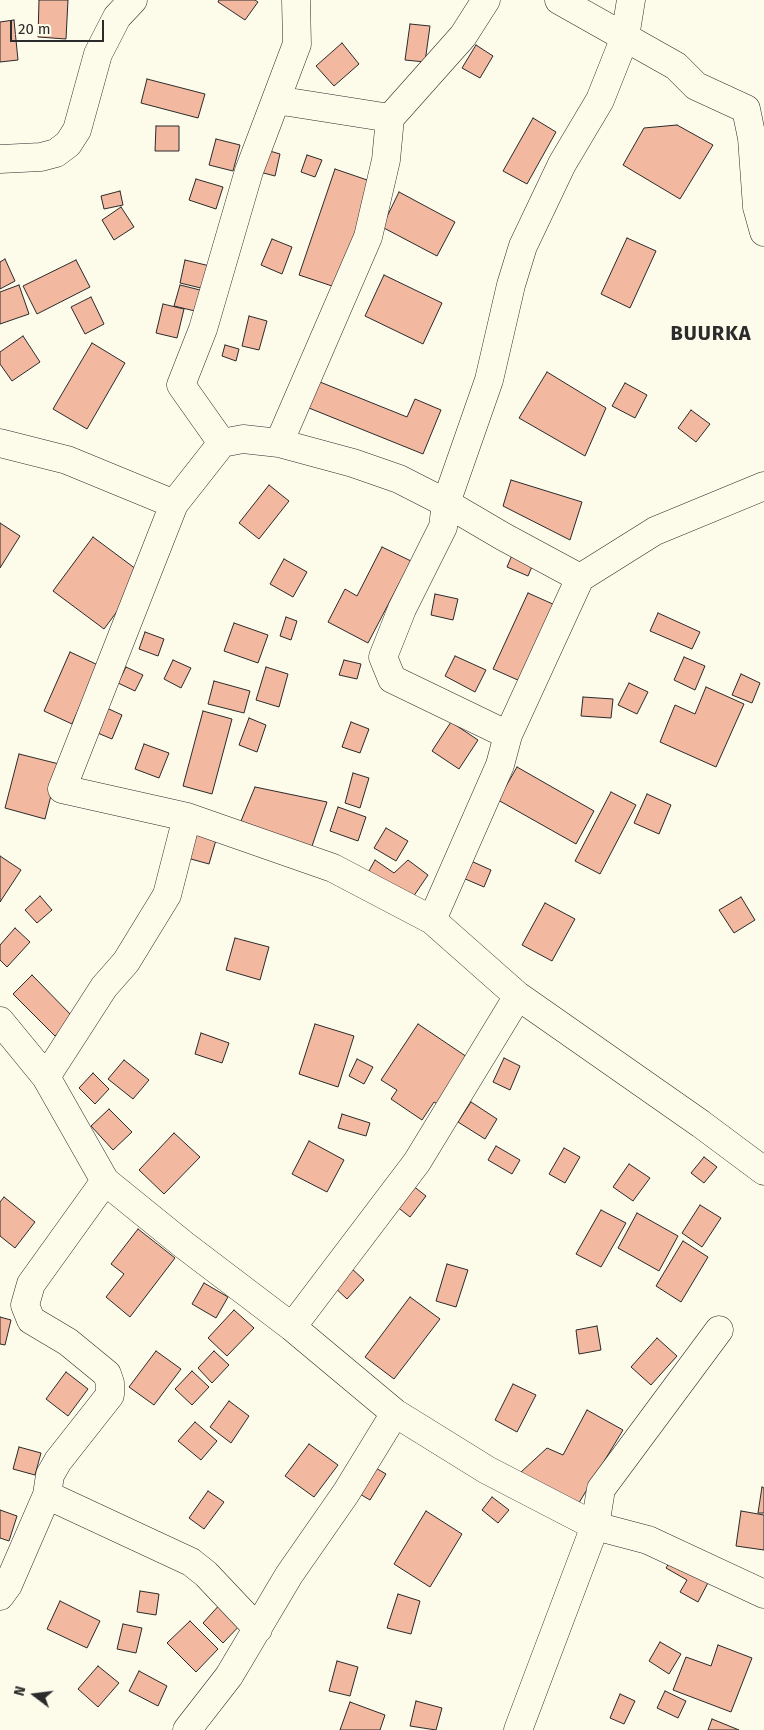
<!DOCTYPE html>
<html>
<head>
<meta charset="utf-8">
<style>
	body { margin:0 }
	#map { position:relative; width:764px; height:1730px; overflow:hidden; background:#fdfbea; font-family:"Fira Sans",sans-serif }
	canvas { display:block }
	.north { position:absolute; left:10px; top:1670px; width:50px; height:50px; -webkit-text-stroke:4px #fdfbea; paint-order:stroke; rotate:285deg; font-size:14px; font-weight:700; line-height:20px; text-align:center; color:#2b2b2b }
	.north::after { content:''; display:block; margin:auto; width:18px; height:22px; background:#2b2b2b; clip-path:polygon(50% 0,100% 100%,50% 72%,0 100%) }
	.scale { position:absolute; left:10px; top:20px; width:94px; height:22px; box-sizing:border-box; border:2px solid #2b2b2b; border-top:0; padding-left:6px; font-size:15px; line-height:18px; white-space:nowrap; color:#2b2b2b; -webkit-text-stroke:4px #fdfbea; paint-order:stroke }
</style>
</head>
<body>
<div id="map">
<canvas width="764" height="1730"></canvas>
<div class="north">N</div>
<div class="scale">20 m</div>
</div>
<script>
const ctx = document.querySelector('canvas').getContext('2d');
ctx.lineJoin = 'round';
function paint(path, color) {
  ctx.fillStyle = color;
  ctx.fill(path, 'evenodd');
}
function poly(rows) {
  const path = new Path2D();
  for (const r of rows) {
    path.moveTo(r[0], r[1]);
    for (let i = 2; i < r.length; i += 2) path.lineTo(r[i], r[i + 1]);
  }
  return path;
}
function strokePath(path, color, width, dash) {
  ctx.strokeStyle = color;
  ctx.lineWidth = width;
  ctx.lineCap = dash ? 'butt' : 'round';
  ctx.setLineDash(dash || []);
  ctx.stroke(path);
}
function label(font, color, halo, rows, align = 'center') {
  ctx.font = font + ' "Fira Sans",sans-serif';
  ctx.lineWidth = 4;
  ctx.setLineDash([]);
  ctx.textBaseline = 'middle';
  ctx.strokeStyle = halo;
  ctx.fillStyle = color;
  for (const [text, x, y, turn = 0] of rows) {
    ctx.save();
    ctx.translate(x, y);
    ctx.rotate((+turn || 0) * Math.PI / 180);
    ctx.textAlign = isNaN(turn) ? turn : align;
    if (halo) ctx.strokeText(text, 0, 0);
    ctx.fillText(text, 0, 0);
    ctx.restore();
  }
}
const building = poly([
	[39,0,68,0,66,39,38,37,39,0],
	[219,0,255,0,258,2,245,20,218,2,219,0],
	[14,20,18,60,0,62,0,22,14,20],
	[410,24,430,26,425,62,405,60,410,24],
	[342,43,359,64,334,86,316,66,342,43],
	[476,45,493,56,480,78,462,68,476,45],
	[147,79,205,94,198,118,141,103,147,79],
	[533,118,556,132,527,184,503,171,533,118],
	[677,125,713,145,680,199,623,165,644,128,677,125],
	[156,126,179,126,179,151,155,151,156,126],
	[216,139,240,145,233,171,209,165,216,139],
	[263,149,280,154,275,176,256,171,263,149],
	[307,155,322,160,315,177,301,172,307,155],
	[335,169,373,182,338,288,299,275,335,169],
	[196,179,223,187,216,209,189,200,196,179],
	[120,191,123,205,104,209,101,196,120,191],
	[399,192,455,222,437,256,382,227,399,192],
	[121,207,134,227,114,240,102,220,121,207],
	[627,238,656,251,630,308,601,294,627,238],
	[272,239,292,247,282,274,261,265,272,239],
	[5,259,15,281,0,289,0,262,5,259],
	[76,260,90,287,37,314,23,286,76,260],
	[185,260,210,266,205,289,180,283,185,260],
	[384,275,442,303,423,344,365,316,384,275],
	[19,285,29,314,0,324,0,292,19,285],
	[180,285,204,291,199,312,174,306,180,285],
	[91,297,104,324,85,334,71,307,91,297],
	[163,304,184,309,177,338,156,333,163,304],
	[249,316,267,321,259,350,242,346,249,316],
	[23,336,40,362,12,381,0,364,0,352,23,336],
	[92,343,125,363,87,429,53,409,92,343],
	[225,345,239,349,236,361,222,356,225,345],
	[547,372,606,408,585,456,519,418,547,372],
	[315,380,407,417,415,399,441,410,423,454,304,406,315,380],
	[625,383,647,395,635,418,612,406,625,383],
	[691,410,710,424,696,442,678,428,691,410],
	[511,480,582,502,570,540,503,506,511,480],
	[269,485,289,501,259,539,239,523,269,485],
	[0,523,20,536,0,568,0,523],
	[93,537,144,575,104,629,53,591,93,537],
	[382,547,411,561,368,643,328,622,345,589,357,596,382,547],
	[515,548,536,557,528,576,507,567,515,548],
	[284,559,307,572,293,597,270,584,284,559],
	[528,593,555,605,520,681,493,669,528,593],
	[435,594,458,599,453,620,431,615,435,594],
	[658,613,700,632,692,649,650,631,658,613],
	[286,617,297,621,291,640,280,636,286,617],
	[234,623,268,635,258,663,224,651,234,623],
	[145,632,164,639,158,656,139,649,145,632],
	[70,652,98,665,72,724,44,711,70,652],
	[455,656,486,670,475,692,445,676,455,656],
	[684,657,705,666,695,690,674,680,684,657],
	[173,660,191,668,181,688,164,679,173,660],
	[344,660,361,664,357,679,339,675,344,660],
	[126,667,143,675,135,691,118,683,126,667],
	[266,667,288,674,279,707,256,700,266,667],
	[741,674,760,683,752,703,732,695,741,674],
	[214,681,250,691,244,713,208,704,214,681],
	[629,683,648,692,637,714,618,705,629,683],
	[706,687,744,704,716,767,660,742,675,705,695,714,706,687],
	[583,697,613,699,611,718,581,716,583,697],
	[98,704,122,715,112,739,88,729,98,704],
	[203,711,232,719,212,794,183,786,203,711],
	[249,718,266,725,257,752,239,745,249,718],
	[351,722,369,729,360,753,342,747,351,722],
	[451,722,478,740,459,769,432,751,451,722],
	[144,744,169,753,159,778,135,769,144,744],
	[19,754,59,764,45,819,5,808,19,754],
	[517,767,594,811,576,844,498,800,517,767],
	[353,773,369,778,360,808,345,803,353,773],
	[255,787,327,802,311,849,241,821,255,787],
	[611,792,636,805,600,874,575,861,611,792],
	[647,794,671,805,659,834,634,823,647,794],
	[338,807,366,817,358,841,330,831,338,807],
	[386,828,408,841,396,861,374,848,386,828],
	[188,832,216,840,209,864,180,856,188,832],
	[0,856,21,870,0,902,0,856],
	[375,860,394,873,408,860,428,875,407,906,365,878,375,860],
	[471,861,491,870,484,887,463,878,471,861],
	[40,896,52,910,37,923,25,910,40,896],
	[741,897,755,920,734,933,719,910,741,897],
	[545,903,575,919,552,961,522,945,545,903],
	[15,928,30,942,7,967,0,960,0,945,15,928],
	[235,938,269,947,260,980,226,970,235,938],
	[32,975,74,1018,55,1036,13,994,32,975],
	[315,1024,354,1036,338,1087,299,1074,315,1024],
	[418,1024,470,1059,439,1105,434,1102,422,1120,391,1099,397,1090,381,1080,418,1024],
	[201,1033,229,1043,222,1063,195,1054,201,1033],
	[504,1058,520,1066,510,1090,493,1082,504,1058],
	[357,1059,373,1067,364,1084,349,1076,357,1059],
	[124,1060,149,1080,133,1099,108,1079,124,1060],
	[93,1073,109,1089,95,1104,79,1088,93,1073],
	[471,1102,497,1119,485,1139,458,1122,471,1102],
	[109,1109,132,1132,113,1150,91,1126,109,1109],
	[342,1114,370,1123,366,1136,338,1128,342,1114],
	[174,1133,200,1157,164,1194,139,1170,174,1133],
	[309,1141,344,1160,327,1192,292,1174,309,1141],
	[496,1146,520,1160,512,1174,488,1160,496,1146],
	[564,1148,580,1157,565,1183,549,1174,564,1148],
	[704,1157,717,1167,704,1183,691,1173,704,1157],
	[629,1164,650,1178,633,1201,613,1187,629,1164],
	[412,1185,426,1196,410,1217,396,1206,412,1185],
	[4,1197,35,1222,15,1248,0,1236,0,1202,4,1197],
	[700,1205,721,1218,702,1247,682,1233,700,1205],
	[601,1210,626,1223,601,1267,576,1254,601,1210],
	[637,1213,678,1236,659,1271,618,1248,637,1213],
	[138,1229,175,1258,130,1317,106,1297,124,1274,111,1264,138,1229],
	[683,1241,708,1257,681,1302,656,1286,683,1241],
	[447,1264,468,1270,456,1307,436,1301,447,1264],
	[350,1267,364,1280,347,1299,333,1286,350,1267],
	[204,1283,228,1297,216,1318,192,1304,204,1283],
	[410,1297,440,1319,394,1379,365,1357,410,1297],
	[234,1310,254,1328,227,1356,208,1338,234,1310],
	[0,1317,11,1320,5,1345,0,1344,0,1317],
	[597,1326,601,1350,579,1354,576,1330,597,1326],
	[657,1338,677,1356,651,1385,631,1367,657,1338],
	[156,1351,181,1369,154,1405,129,1387,156,1351],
	[214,1351,229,1365,212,1383,198,1368,214,1351],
	[192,1371,209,1387,192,1405,175,1389,192,1371],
	[66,1372,88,1389,68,1416,46,1399,66,1372],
	[513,1384,536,1395,517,1432,495,1420,513,1384],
	[229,1401,249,1416,231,1443,210,1427,229,1401],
	[587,1410,623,1430,574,1511,521,1472,547,1448,563,1455,587,1410],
	[195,1422,217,1441,201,1460,178,1441,195,1422],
	[309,1444,338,1465,314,1497,285,1476,309,1444],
	[19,1447,41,1453,35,1475,13,1469,19,1447],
	[369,1464,386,1474,370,1500,353,1490,369,1464],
	[762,1487,764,1488,764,1513,758,1513,762,1487],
	[208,1491,224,1502,204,1529,189,1518,208,1491],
	[492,1497,509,1510,498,1523,482,1510,492,1497],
	[0,1510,17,1516,9,1541,0,1538,0,1510],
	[426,1511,462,1534,430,1587,394,1564,426,1511],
	[741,1511,764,1515,764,1550,736,1546,741,1511],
	[672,1558,710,1579,698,1602,680,1592,687,1580,666,1568,672,1558],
	[140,1591,159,1594,156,1615,137,1612,140,1591],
	[398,1594,420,1601,411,1634,387,1628,398,1594],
	[60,1601,100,1621,87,1648,47,1629,60,1601],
	[223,1601,244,1621,223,1643,203,1623,223,1601],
	[190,1621,218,1649,196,1672,167,1643,190,1621],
	[123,1624,142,1628,136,1653,117,1649,123,1624],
	[660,1642,681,1654,669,1674,649,1661,660,1642],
	[718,1645,752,1658,731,1712,673,1690,686,1657,711,1666,718,1645],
	[337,1661,358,1667,350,1696,329,1691,337,1661],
	[98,1666,119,1683,98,1707,78,1689,98,1666],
	[139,1671,167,1686,158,1706,129,1691,139,1671],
	[665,1691,686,1701,678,1718,657,1708,665,1691],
	[620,1694,635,1701,624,1724,610,1718,620,1694],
	[416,1701,442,1708,436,1730,410,1726,416,1701],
	[350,1702,385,1715,380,1730,340,1730,350,1702],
	[712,1719,739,1730,708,1730,712,1719]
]);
const street = poly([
	[559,0,676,66,696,86,746,109,752,138,757,207,764,232],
	[631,0,625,37,600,100,562,164,523,246,511,285,489,380,446,503,399,479,353,463,279,443,243,439,222,443,174,504,62,789,187,817,333,868,432,920,518,996,701,1124,764,1171],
	[276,100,390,118],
	[0,159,41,157,56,153,68,144,77,130,98,54,117,17,133,0],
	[0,443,67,460,174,504],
	[222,443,181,385,203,329,249,171,297,44,296,0],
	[279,443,368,237,386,160,390,118,463,36,486,0],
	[508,735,580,578],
	[432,920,500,765,508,735,392,679,383,657,402,609,443,527,446,503,504,537,580,578,655,531,764,486],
	[0,1021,46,1077,105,1181,184,1245,292,1327,395,1413,487,1470,595,1526,648,1540,764,1594],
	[46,1077,104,987,126,962,167,895,187,817],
	[105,1181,31,1284,25,1305,31,1320,68,1342,107,1374,110,1383,110,1395,58,1461,50,1475,47,1495,191,1562,206,1574,258,1629],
	[292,1327,417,1162,518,996],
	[0,1596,8,1585,47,1495],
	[187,1730,229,1676,289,1575,346,1493,395,1413],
	[518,1730,595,1526,601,1489,719,1330]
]);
const districtNames = [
	["BUURKA",711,334]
];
paint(building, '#f2b8a0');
strokePath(building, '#2b2b2b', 1);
strokePath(street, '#2b2b2b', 29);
strokePath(street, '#fdfbea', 28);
ctx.letterSpacing = '1px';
label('bold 20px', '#2b2b2b', '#fdfbea', districtNames);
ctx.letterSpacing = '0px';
</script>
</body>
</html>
